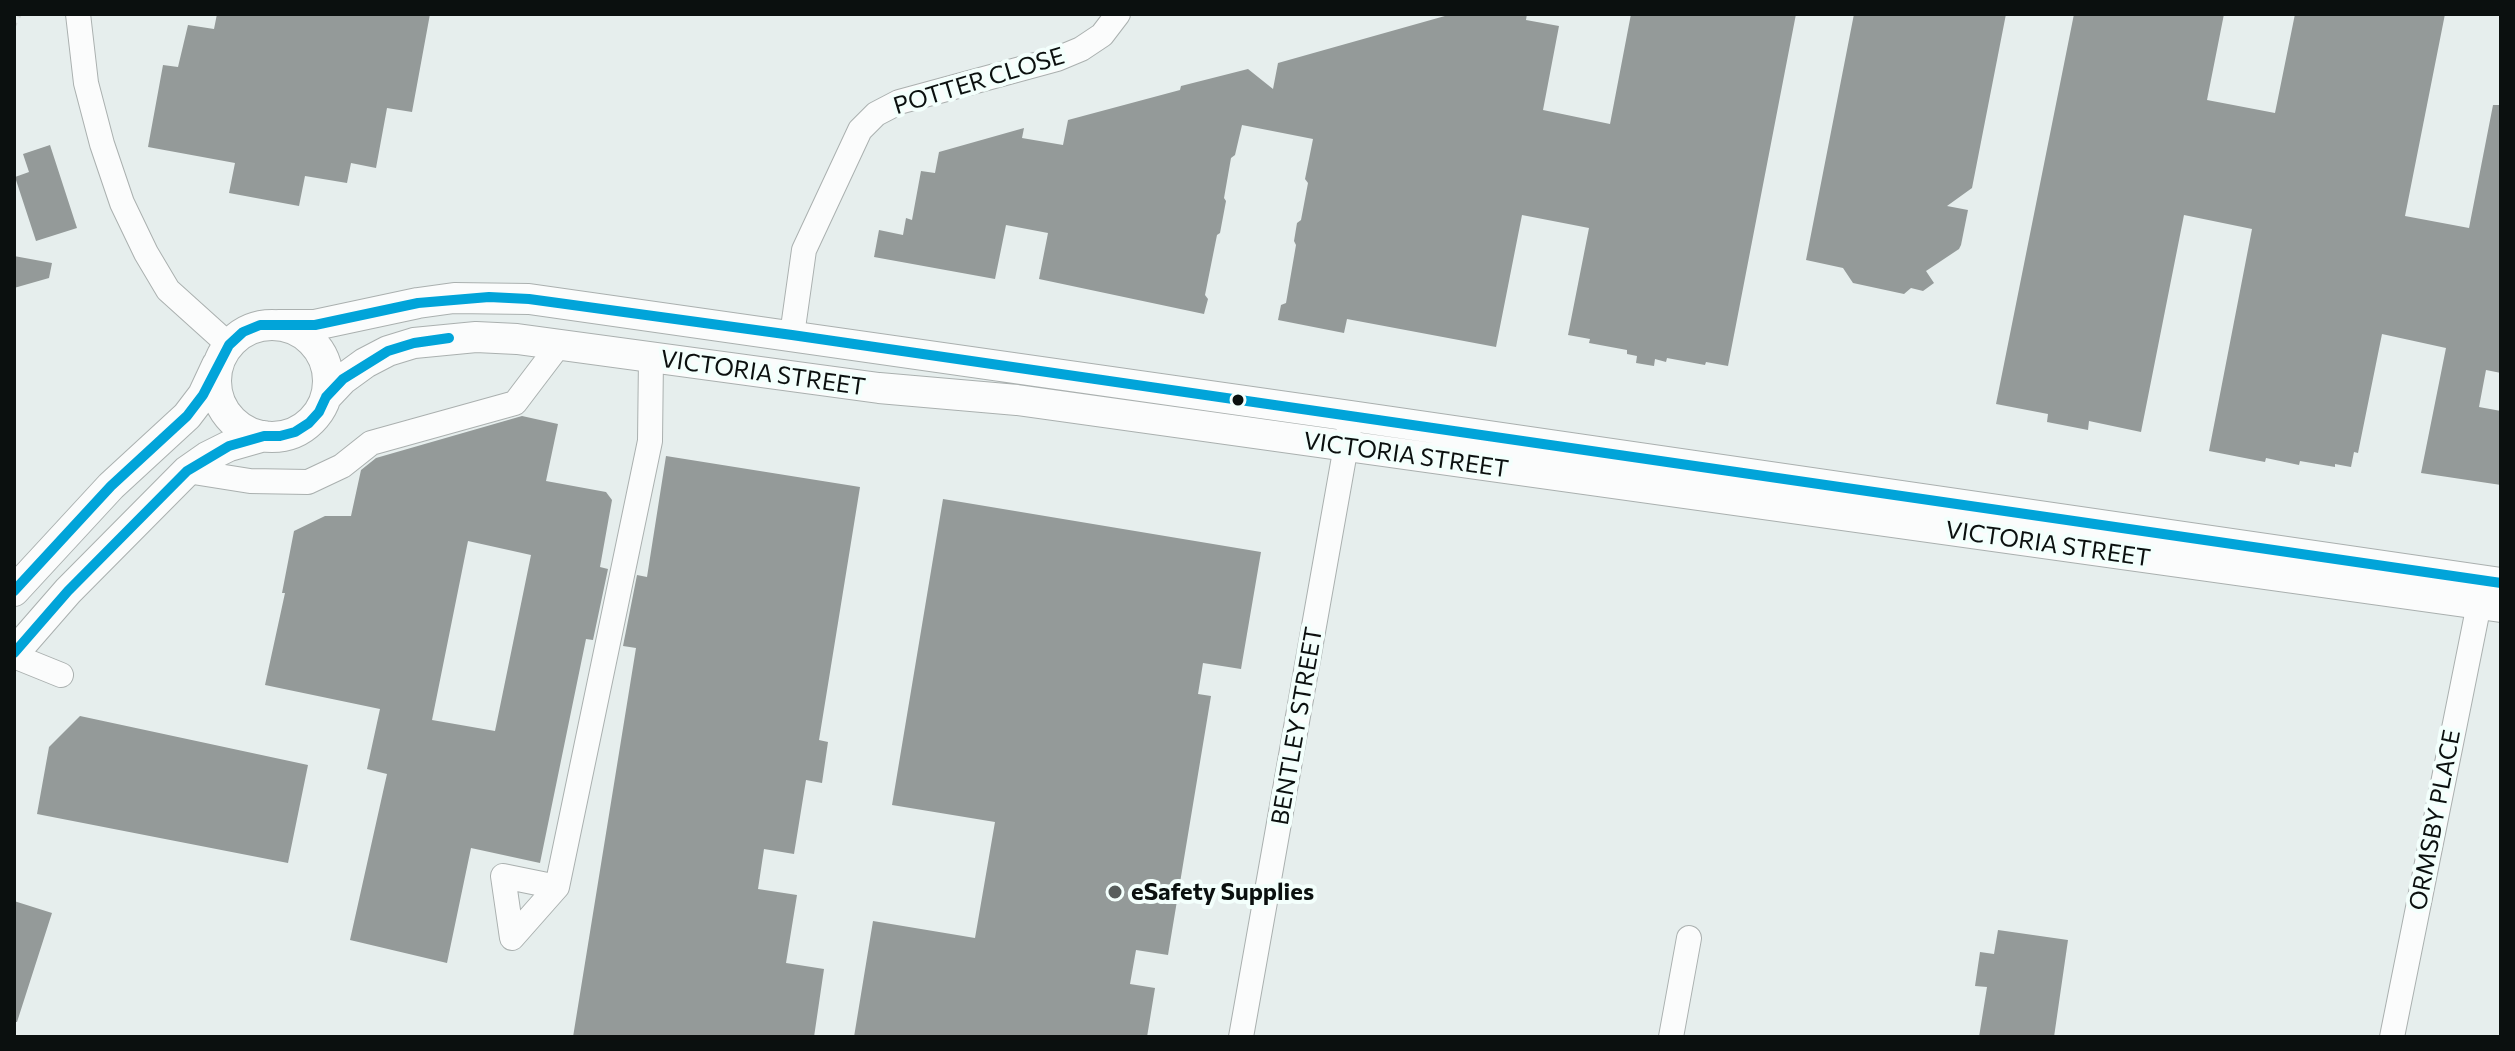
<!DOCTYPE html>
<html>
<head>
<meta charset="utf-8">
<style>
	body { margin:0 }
	#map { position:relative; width:2515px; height:1051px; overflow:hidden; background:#e6eeed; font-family:Commissioner,sans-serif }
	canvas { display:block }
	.frame { position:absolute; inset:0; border:16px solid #0b100f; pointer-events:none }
</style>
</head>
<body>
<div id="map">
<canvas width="2515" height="1051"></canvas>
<div class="frame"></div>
</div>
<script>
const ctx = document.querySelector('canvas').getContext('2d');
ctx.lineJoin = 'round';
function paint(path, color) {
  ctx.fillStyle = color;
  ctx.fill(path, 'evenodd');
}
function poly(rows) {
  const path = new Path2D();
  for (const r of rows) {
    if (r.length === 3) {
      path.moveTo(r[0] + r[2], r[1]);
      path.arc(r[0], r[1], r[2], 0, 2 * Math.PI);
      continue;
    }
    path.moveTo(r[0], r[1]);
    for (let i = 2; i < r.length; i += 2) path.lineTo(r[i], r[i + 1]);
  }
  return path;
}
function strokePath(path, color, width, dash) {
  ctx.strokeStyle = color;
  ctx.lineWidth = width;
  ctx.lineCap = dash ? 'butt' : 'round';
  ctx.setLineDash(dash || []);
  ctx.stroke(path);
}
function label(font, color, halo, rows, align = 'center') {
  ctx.font = font + ' Commissioner,sans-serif';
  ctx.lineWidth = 8;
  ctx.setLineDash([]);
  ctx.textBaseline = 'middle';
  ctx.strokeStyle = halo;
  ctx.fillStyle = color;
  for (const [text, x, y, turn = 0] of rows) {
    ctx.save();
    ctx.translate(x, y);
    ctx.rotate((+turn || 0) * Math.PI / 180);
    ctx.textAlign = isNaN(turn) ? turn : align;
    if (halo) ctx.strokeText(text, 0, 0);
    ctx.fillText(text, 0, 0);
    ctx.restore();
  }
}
const building = poly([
	[217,14,430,14,412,112,387,108,376,168,351,163,347,183,305,176,299,206,229,193,235,163,148,147,163,65,178,67,188,25,214,29],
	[1452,14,1527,14,1526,20,1559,26,1543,110,1610,124,1631,14,1796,14,1728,366,1706,362,1705,365,1667,358,1666,362,1655,359,1654,366,1636,363,1637,356,1627,354,1627,350,1589,343,1590,339,1568,335,1589,228,1522,215,1496,347,1347,319,1344,333,1278,320,1281,305,1286,303,1296,245,1294,241,1297,223,1301,220,1308,183,1305,179,1313,139,1242,125,1235,155,1231,158,1224,198,1226,201,1220,233,1217,235,1205,295,1208,299,1204,314,1039,279,1048,233,1006,225,995,279,874,257,879,230,903,235,906,218,912,220,921,171,935,173,939,152,1024,128,1022,138,1063,145,1068,120,1180,90,1181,86,1248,69,1273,89,1278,63],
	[1854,14,2006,14,1972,188,1947,206,1968,210,1961,245,1959,249,1926,271,1934,283,1923,291,1911,288,1904,294,1853,283,1843,268,1806,260],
	[2074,14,2224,14,2207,100,2275,113,2295,14,2445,14,2405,216,2469,228,2493,105,2501,105,2501,373,2486,370,2479,407,2501,411,2501,485,2421,473,2446,348,2382,334,2358,453,2354,452,2351,467,2335,464,2335,467,2300,461,2299,465,2266,458,2265,462,2209,451,2252,229,2184,215,2141,432,2089,421,2088,430,2047,422,2048,414,1996,404],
	[50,145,77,228,36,241,15,177,29,172,23,154],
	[14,256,52,263,49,278,14,288],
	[522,416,558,424,546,481,606,492,612,500,600,567,608,569,593,640,586,639,540,863,471,848,447,963,350,940,387,774,367,769,380,709,265,685,285,593,282,593,294,531,325,516,351,516,361,470,376,458],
	[468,541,531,555,495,731,432,720],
	[666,456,860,487,819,740,828,742,822,783,806,780,794,854,764,849,758,889,797,895,786,963,824,969,814,1037,573,1037,636,648,623,646,637,575,647,577],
	[943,499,1261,552,1241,669,1203,663,1198,694,1211,696,1168,955,1136,950,1130,984,1155,988,1147,1037,854,1037,873,921,975,938,995,822,892,805],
	[80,716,308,765,288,863,37,814,49,747],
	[14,901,52,913,17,1022,14,1022],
	[1998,930,2068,940,2054,1037,1979,1037,1987,987,1975,986,1980,952,1994,954]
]);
const path = poly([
	[14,26,20,14]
]);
const minor = poly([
	[78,14,86,83,102,144,122,203,146,253,168,290,229,345],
	[792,335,804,250,860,130,876,114,899,102,1057,59,1081,49,1102,35,1118,14],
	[187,471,250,481,308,482,342,466,371,443,515,403,559,345],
	[14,656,61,675],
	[557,887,512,938,503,876,557,887,650,441,651,358],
	[1241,1037,1349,429],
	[1671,1037,1689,938],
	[2392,1037,2479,604]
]);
const major = poly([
	[279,325,315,325,418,303,454,298,529,299,1351,416,2501,583],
	[272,381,56],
	[326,397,343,379,365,363,388,351,414,343,476,337,517,339,879,388,1017,400,2501,607],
	[14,591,111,486,187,416,203,395,217,365],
	[14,653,68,591,187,471,207,457,229,446,264,436]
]);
const bus1 = poly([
	[14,591,111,486,187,416,203,395,229,345,243,332,260,325,315,325,418,303,489,297,529,299,792,335,2501,583],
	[14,653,68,591,187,471,229,446,264,436,280,436,295,432,309,423,319,412,326,397,343,379,388,351,414,343,449,338]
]);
const markers = [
	[1238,400,7,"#0b100f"],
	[1115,892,8,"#585e5d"]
];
const streetNames = [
	["POTTER CLOSE",979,81,-17],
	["VICTORIA STREET",763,373,8],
	["VICTORIA STREET",1406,455,8],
	["VICTORIA STREET",2048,544,8],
	["BENTLEY STREET",1297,726,-80],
	["ORMSBY PLACE",2435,820,-79]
];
const poiNames = [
	["eSafety Supplies",1131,892]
];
paint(building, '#949a99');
strokePath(minor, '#aab0af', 26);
strokePath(major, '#aab0af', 32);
strokePath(path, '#d5d8d8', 4, [4, 6]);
strokePath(minor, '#fbfcfc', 24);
strokePath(major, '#fbfcfc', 30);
strokePath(bus1, '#01a4d9', 10);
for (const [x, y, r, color] of markers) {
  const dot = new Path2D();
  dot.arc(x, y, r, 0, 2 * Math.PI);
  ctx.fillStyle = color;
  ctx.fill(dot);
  strokePath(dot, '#f3fffc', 3);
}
label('24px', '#0b100f', '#f3fffc', streetNames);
label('bold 24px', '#0b100f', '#f3fffc', poiNames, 'left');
</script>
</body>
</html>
